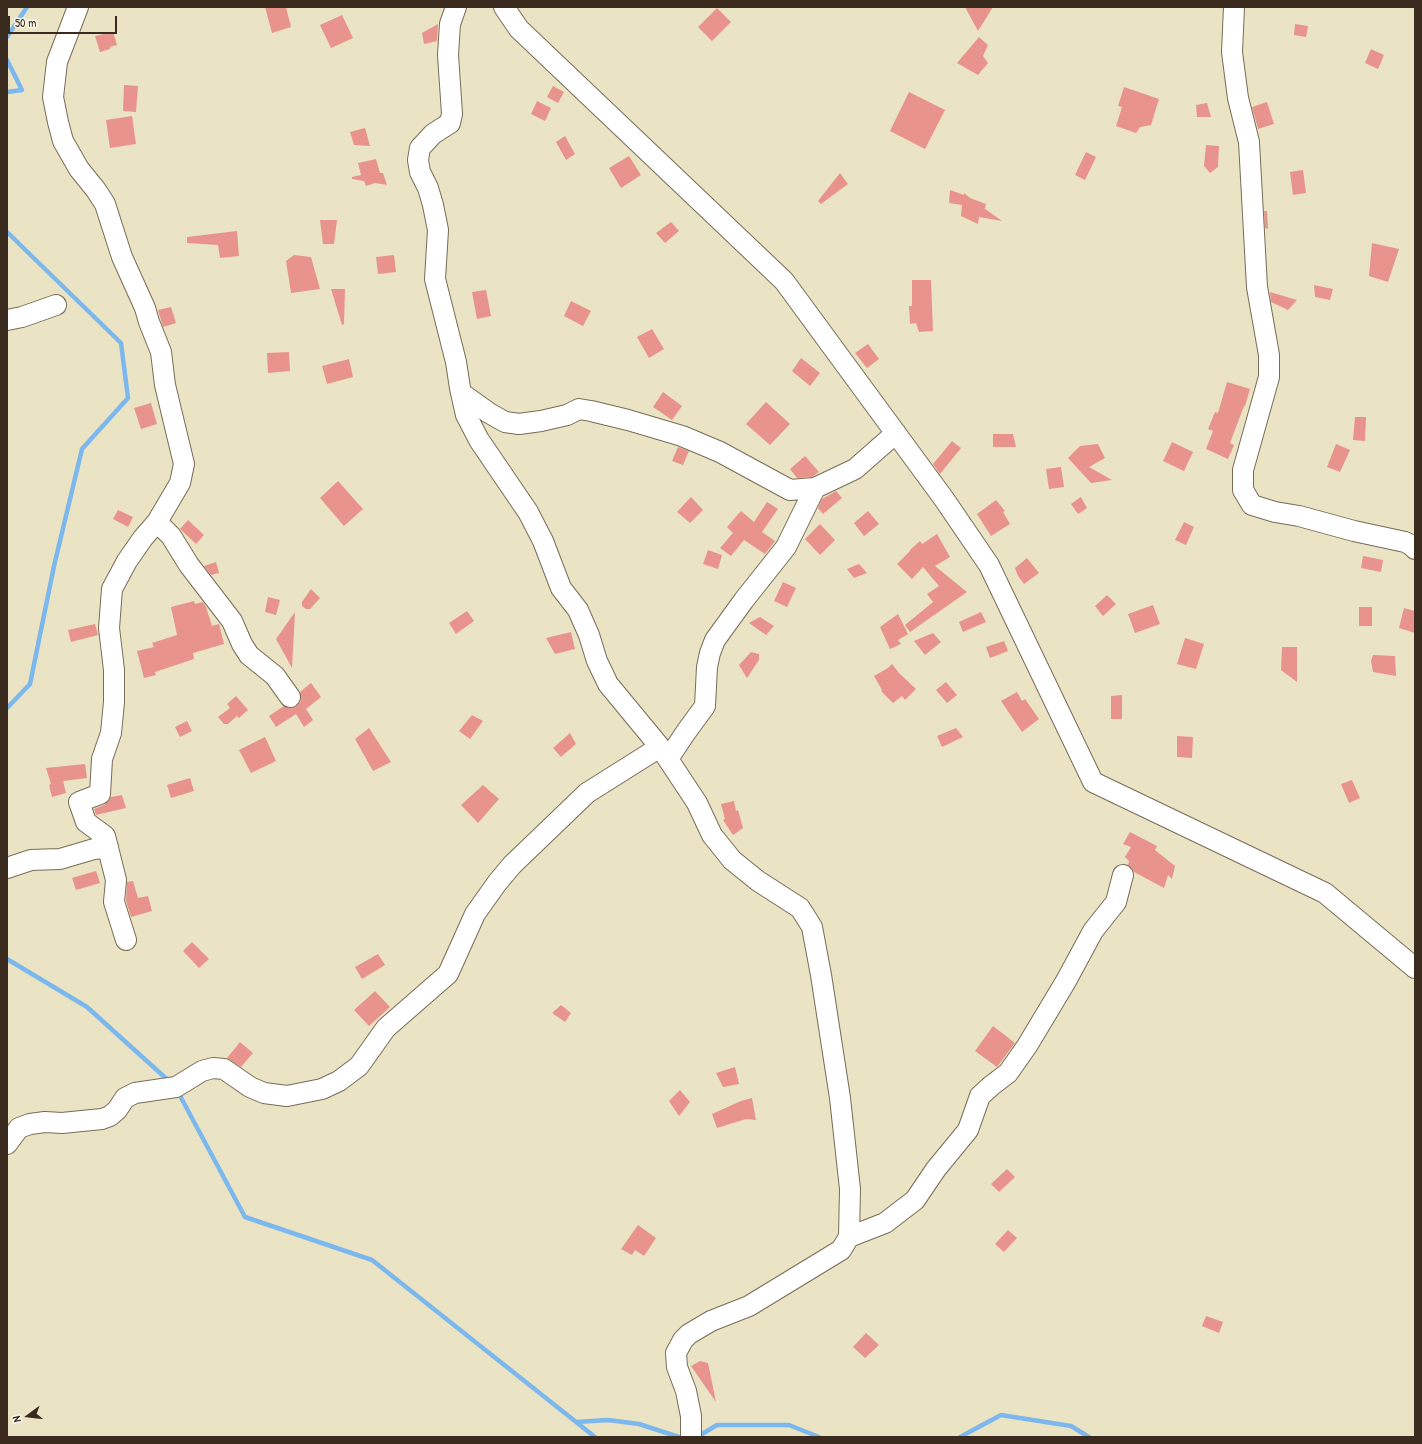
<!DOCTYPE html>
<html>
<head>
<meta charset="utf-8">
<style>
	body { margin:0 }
	#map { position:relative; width:1422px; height:1444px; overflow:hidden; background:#eae4c4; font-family:"Patrick Hand",sans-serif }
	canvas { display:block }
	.frame { position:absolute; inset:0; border:8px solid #3b2a1e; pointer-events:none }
	.north { position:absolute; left:8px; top:1396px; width:40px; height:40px; -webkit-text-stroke:3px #fbf7ec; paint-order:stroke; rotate:255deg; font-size:11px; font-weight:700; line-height:16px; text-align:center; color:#3b2a1e }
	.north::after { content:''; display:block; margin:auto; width:14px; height:18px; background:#3b2a1e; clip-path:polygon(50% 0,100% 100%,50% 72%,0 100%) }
	.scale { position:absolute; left:8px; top:16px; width:109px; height:18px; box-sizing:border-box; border:2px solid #3b2a1e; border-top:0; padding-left:5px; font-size:12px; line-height:14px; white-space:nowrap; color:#3b2a1e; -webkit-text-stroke:3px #fbf7ec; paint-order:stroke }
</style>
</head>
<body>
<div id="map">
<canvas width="1422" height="1444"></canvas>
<div class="frame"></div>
<div class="north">N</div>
<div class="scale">50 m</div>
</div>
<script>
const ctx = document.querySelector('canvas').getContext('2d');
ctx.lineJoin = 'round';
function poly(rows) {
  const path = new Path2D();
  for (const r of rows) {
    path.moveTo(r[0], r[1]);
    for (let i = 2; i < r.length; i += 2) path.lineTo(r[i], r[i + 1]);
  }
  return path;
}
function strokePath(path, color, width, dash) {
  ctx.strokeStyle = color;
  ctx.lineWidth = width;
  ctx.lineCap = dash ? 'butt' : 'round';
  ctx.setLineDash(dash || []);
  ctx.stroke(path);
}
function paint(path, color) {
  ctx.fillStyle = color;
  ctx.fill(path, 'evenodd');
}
const stream = poly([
	[7,37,27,7],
	[7,60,22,90,7,92],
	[7,232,121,343,128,398,82,449,54,566,30,684,7,708],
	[7,959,87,1007,170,1082],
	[178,1092,245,1217,372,1260,595,1437],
	[576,1422,608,1420,639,1424,679,1437],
	[697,1437,717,1425,789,1425,819,1437],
	[960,1437,1001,1415,1071,1426,1089,1437]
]);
const building = poly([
	[265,7,286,7,291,27,272,33],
	[965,7,993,7,978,31],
	[717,8,731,22,712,41,698,27],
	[342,15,353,38,331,48,320,25],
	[438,24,437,41,424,44,422,33],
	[1295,24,1308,26,1306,37,1294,35],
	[113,32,117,45,110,47,110,49,100,52,95,36],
	[979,37,988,45,983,56,988,63,978,75,957,63],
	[1371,49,1384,55,1378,69,1365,63],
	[124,85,138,86,136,112,123,111],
	[553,86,564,92,558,103,547,97],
	[1124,87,1159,99,1151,125,1140,127,1136,133,1116,126,1122,107,1118,106],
	[909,92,945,110,925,149,890,131],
	[537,101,551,108,545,121,531,114],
	[1267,102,1274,124,1258,129,1252,107],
	[1207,103,1211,117,1197,117,1196,105],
	[132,116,136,144,110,148,106,120],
	[365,128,370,146,354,145,350,132],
	[565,136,575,154,566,160,556,142],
	[1206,145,1219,146,1218,167,1210,173,1204,166],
	[1086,152,1096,157,1085,180,1075,175],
	[629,156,641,175,621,188,609,168],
	[376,159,380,173,383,173,387,185,375,183,366,186,364,181,352,179,352,177,361,175,358,163],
	[1303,170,1306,193,1293,195,1290,172],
	[840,173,848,184,821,204,818,201],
	[950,190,964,195,964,193,970,198,986,204,985,208,984,208,1002,221,979,217,978,224,961,216,962,205,949,203],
	[1264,211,1267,211,1268,229,1265,228],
	[320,220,337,220,334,244,323,244],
	[671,222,679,231,665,243,656,233],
	[237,231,239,256,220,258,218,245,187,243,187,237],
	[1372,243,1399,249,1388,282,1369,276],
	[294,255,311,257,320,289,291,293,286,261],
	[394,255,396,272,378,274,376,257],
	[912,280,931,280,933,331,919,332,916,323,910,324,909,306,912,306],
	[1314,285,1333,289,1330,300,1315,297],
	[331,289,345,289,344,324,342,325],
	[486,290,491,316,477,319,472,292],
	[1270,292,1297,300,1288,310,1271,302],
	[571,301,591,311,583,326,564,316],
	[171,307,176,323,163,327,158,310],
	[652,329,664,349,649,358,637,337],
	[868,344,879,359,867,368,855,353],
	[289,352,290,371,268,373,267,353],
	[801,358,820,373,810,386,792,371],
	[349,359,353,377,327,384,322,366],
	[1227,382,1250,389,1245,406,1244,406,1230,443,1234,445,1228,459,1206,449,1213,431,1208,429,1215,412,1218,413],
	[663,392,682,406,672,420,653,407],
	[766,402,790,424,770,445,746,424],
	[151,403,157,424,141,429,134,408],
	[1355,417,1366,417,1365,441,1353,440],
	[993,434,1013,434,1016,447,993,447],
	[952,441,961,448,940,474,933,464],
	[1172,442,1193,452,1184,471,1163,461],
	[1098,444,1105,458,1089,467,1112,480,1091,483,1068,458,1080,446],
	[1336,444,1350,450,1340,472,1327,467],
	[678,447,689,451,683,465,672,461],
	[805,456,819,472,812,477,797,478,790,469],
	[1061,467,1064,487,1049,489,1046,469],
	[338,481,363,509,344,526,320,498],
	[836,491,842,498,823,514,818,508,822,499],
	[691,497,703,510,690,523,677,512],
	[1081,497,1087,508,1078,514,1071,504],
	[996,500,1005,511,1003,512,1010,524,991,536,977,514],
	[767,502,778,509,762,532,775,541,765,554,744,540,731,556,720,548,733,533,727,527,741,511,754,522],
	[118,510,133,517,128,527,113,519],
	[868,511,879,524,864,536,854,523],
	[188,520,204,535,196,544,180,529],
	[1184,522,1194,527,1186,545,1175,540],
	[820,524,835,540,820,555,805,539],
	[937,534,950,557,935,566,967,592,910,632,905,625,933,602,927,594,939,586,923,567,912,579,897,564,910,551,910,550,920,541,922,544],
	[708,550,722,555,718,569,703,564],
	[1363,556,1383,560,1381,572,1361,568],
	[1027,558,1039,573,1024,584,1018,576,1015,568],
	[216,562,219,573,211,575,204,566],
	[859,564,867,573,854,578,847,569],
	[783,582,796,588,787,607,774,601],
	[311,589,320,598,310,609,306,609,302,606,302,602],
	[1107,595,1116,604,1103,616,1095,606],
	[268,597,280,600,276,615,265,612],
	[194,601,195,604,203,602,206,607,212,626,219,624,224,644,193,653,194,659,155,672,156,675,144,678,137,651,154,647,152,643,177,635,171,607],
	[1153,605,1160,624,1135,633,1128,614],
	[1359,607,1372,607,1372,626,1359,626],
	[1404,608,1415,611,1415,633,1399,628],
	[467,611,474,621,456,634,449,623],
	[295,612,292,668,276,639],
	[981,612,986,622,963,632,959,622],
	[898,614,908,634,898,640,901,644,890,649,880,627],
	[760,617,774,626,766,635,749,623],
	[95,624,98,635,71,642,68,630],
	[571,632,575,649,555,654,546,638],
	[933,633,941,642,925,655,914,641],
	[1185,638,1204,644,1196,669,1177,664],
	[1004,641,1008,651,990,658,986,647],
	[1282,647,1297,647,1297,682,1281,670],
	[751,652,759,654,759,660,747,678,739,665],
	[1373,655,1395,656,1396,676,1373,672,1371,661],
	[892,664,899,673,916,689,905,700,902,696,893,703,881,691,882,690,874,676,888,668],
	[946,682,957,695,947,703,936,690],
	[311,683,321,697,306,709,313,720,304,727,296,714,276,727,269,716,284,706,291,708,297,706,301,701,301,696,300,692],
	[1017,692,1022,701,1025,699,1039,719,1022,732,1001,701],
	[1122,695,1122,719,1111,719,1111,696],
	[236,696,248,710,239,718,237,716,228,724,224,724,218,717,230,708,227,704],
	[472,715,483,721,470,739,459,731],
	[187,721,192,731,180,737,175,727],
	[369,728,391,762,373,771,355,739],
	[956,728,963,737,942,747,937,736],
	[570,733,576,744,561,757,553,748],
	[1177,736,1193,737,1192,758,1177,757],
	[265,737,276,761,251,773,239,750],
	[85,764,87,778,63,781,66,793,52,797,49,785,51,784,46,768],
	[190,778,194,791,171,798,167,785],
	[1352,780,1360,798,1349,803,1341,784],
	[483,785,499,799,478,823,461,805],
	[122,795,126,808,96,815,94,809,104,805,109,801,111,797],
	[734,801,736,811,738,810,743,828,733,835,723,820,725,819,721,804],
	[1130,832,1157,846,1155,850,1175,866,1172,879,1168,875,1164,888,1134,872,1131,867,1128,865,1129,861,1125,857,1131,847,1123,844],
	[96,871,100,883,76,890,72,878],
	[133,881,138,898,148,896,152,911,131,917,126,901,127,882],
	[192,942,209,959,199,968,183,951],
	[378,954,385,965,362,979,355,967],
	[375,991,390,1007,369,1026,354,1010],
	[561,1005,571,1013,565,1022,552,1013],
	[993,1026,1015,1043,997,1067,975,1051],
	[240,1042,253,1053,241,1067,227,1058],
	[735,1067,739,1084,723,1087,716,1073],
	[680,1090,690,1102,679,1116,669,1101],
	[752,1098,756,1120,746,1119,717,1128,712,1114,741,1101],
	[1007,1169,1015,1177,999,1192,991,1184],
	[638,1225,656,1238,644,1256,635,1250,632,1255,621,1249],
	[1008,1230,1017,1238,1004,1252,995,1244],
	[1206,1316,1223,1322,1219,1333,1202,1326],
	[866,1333,879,1345,865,1358,853,1347],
	[700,1361,708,1363,716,1402,691,1366]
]);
const minor = poly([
	[78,7,57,62,53,97,58,122,63,141,79,169,96,190,105,204,122,257,145,308,149,322,161,352,165,385,184,464,180,483,157,522,143,538,127,561,112,589,109,628,114,670,114,702,111,733,102,759,100,794,79,802,86,822,105,836,116,880,114,902,126,940],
	[456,7,450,24,448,55,452,114,450,123,433,134,420,148,418,160,420,172,428,188,433,205,438,230,435,279,456,362,460,388,466,415,479,440,528,512,543,541,561,588,578,610,589,635,597,661,608,684,660,747,697,803,712,835,732,860,758,881,800,908,812,927,821,975,840,1098,850,1189,849,1237,841,1250,749,1306,711,1321,689,1334,683,1340,676,1353,677,1367,686,1391,691,1416,691,1437],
	[504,7,519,29,784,281,944,499,989,565,1093,782,1325,893,1415,968],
	[1234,7,1232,52,1238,98,1249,142,1257,287,1269,355,1269,377,1243,470,1243,490,1252,505,1275,512,1299,516,1354,531,1405,542,1411,545,1415,549],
	[7,320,22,317,56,305],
	[461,393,489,413,505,422,519,424,541,421,567,415,579,409,591,411,628,420,682,436,720,452,790,490,815,488],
	[157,522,171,536,189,565,232,621,242,644,249,655,275,676,290,697],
	[668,759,686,732,705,706,707,667,710,653,715,640,744,600,786,547,815,488,855,469,896,433],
	[7,868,31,860,60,859,94,849,108,847],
	[7,1144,19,1128,30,1124,45,1122,62,1123,102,1119,110,1116,117,1110,125,1098,135,1093,176,1087,202,1071,213,1068,224,1069,250,1087,264,1093,287,1096,322,1089,339,1081,359,1066,386,1028,448,974,475,914,497,883,512,865,587,793,660,747],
	[849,1237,885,1223,915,1200,936,1169,968,1130,980,1096,991,1086,1008,1073,1027,1046,1066,981,1093,931,1116,902,1123,875]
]);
strokePath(stream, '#7cb8ee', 4.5);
paint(building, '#e9938d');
strokePath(minor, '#786b58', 22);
strokePath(minor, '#fff', 20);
</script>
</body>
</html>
